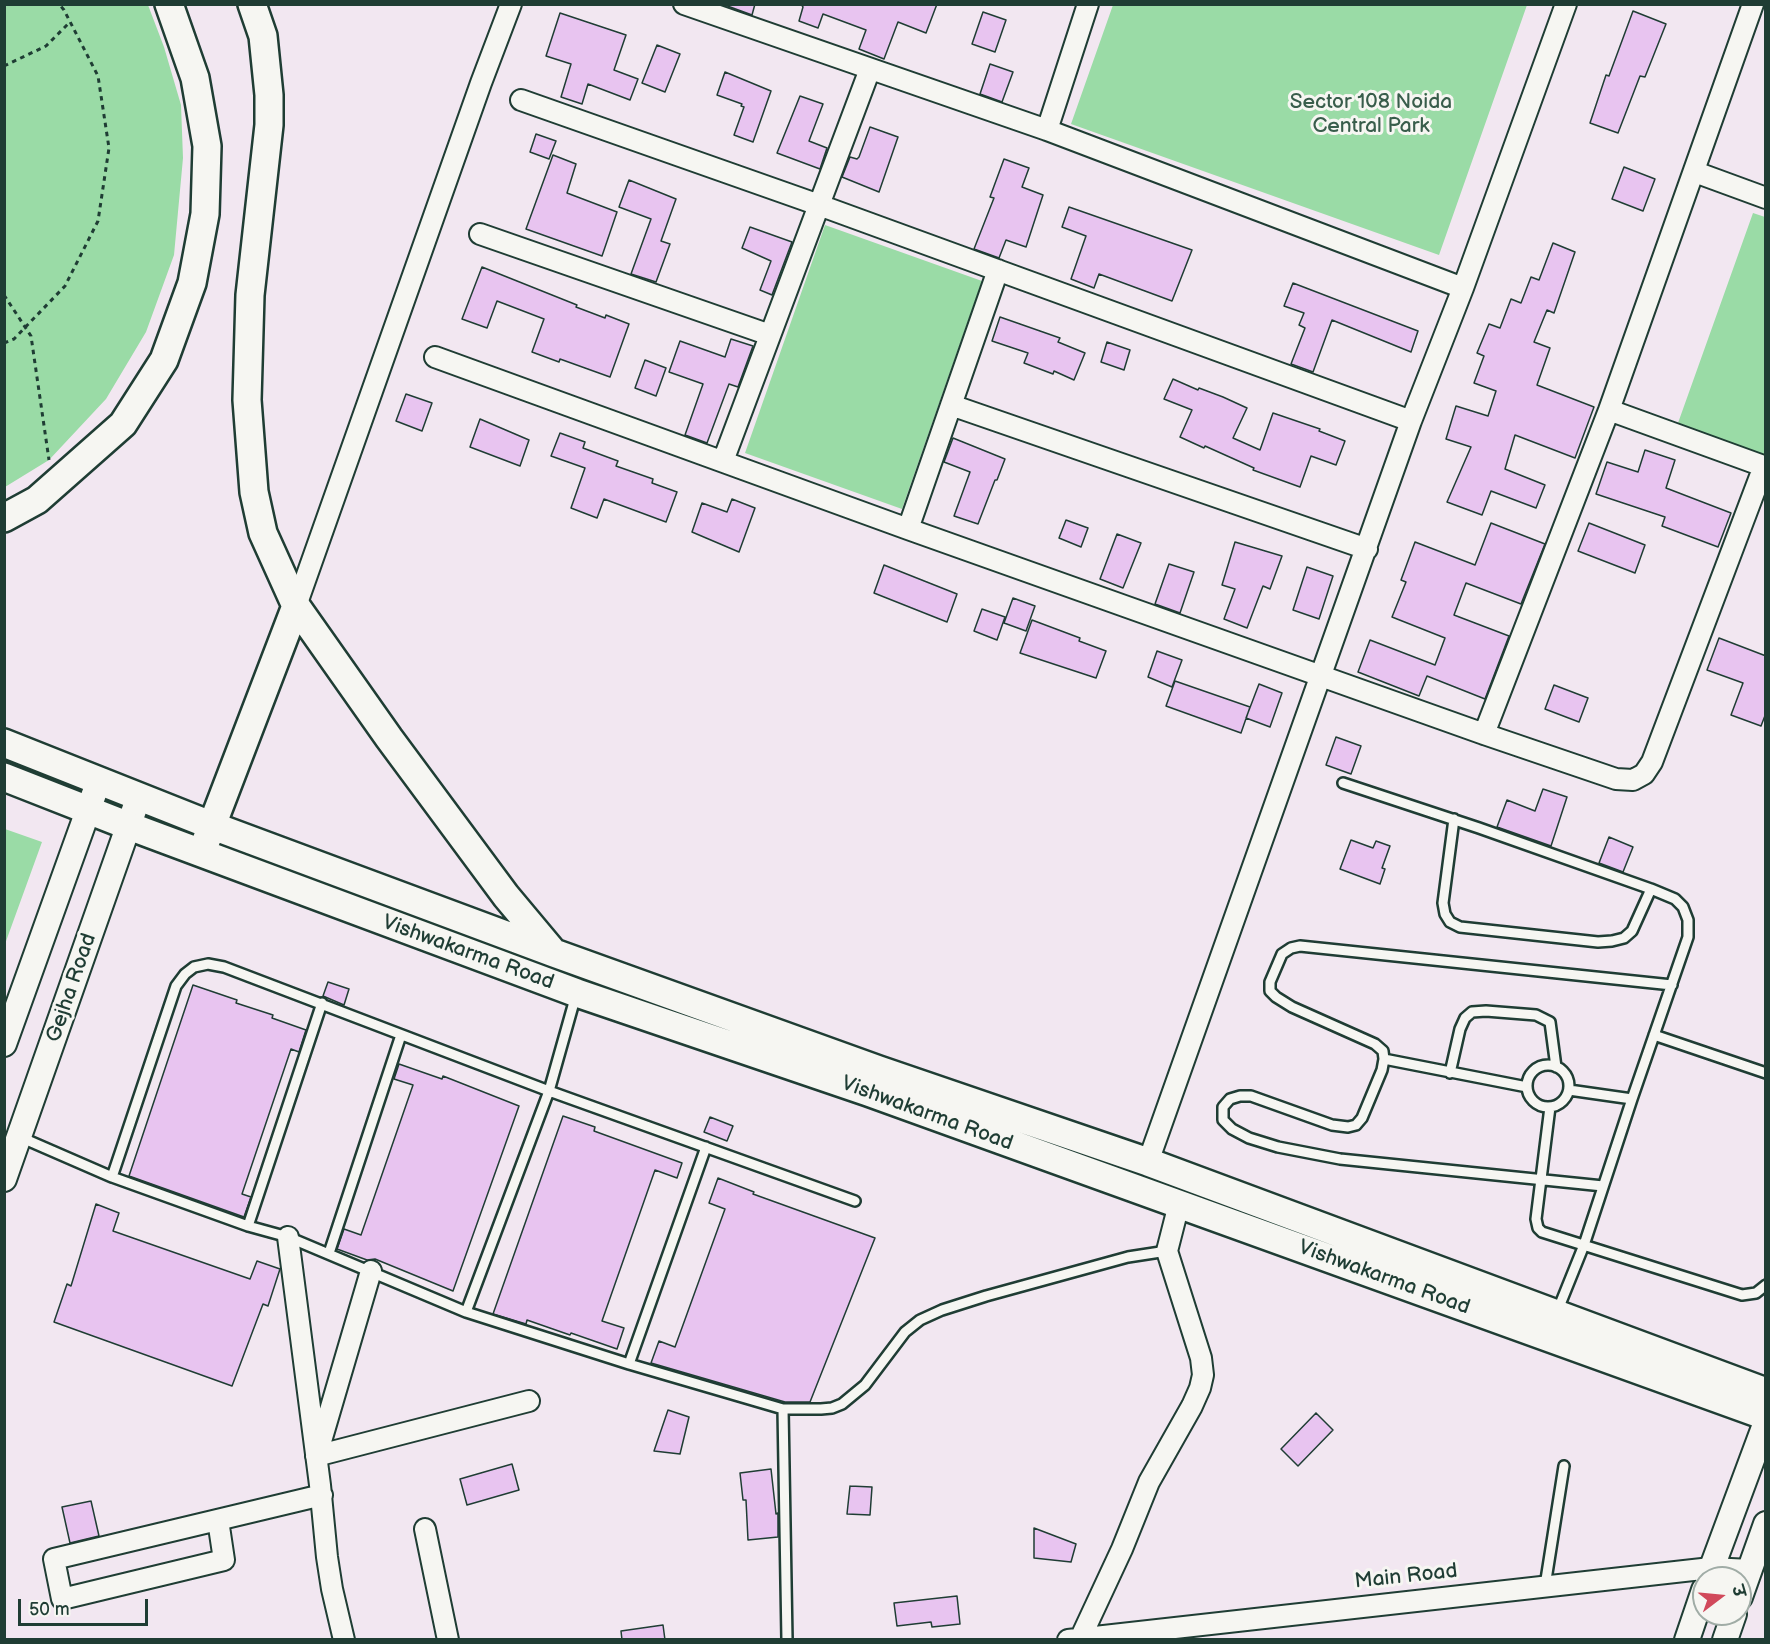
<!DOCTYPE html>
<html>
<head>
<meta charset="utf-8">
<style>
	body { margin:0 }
	#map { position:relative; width:1770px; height:1644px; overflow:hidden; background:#f2e7f1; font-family:"Balsamiq Sans","Playpen Sans Deva",sans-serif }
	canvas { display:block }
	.frame { position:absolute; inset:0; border:6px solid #1f3d34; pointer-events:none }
	.north { position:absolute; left:1692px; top:1566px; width:60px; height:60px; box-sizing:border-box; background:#f6f6f2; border:2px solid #a0aca6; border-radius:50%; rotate:74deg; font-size:16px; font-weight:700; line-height:24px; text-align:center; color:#1f3d34 }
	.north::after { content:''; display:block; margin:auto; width:21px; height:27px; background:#d1495b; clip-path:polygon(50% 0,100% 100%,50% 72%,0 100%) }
	.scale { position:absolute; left:18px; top:1599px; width:130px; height:27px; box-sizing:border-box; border:3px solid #1f3d34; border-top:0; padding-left:8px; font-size:18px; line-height:21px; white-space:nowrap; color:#1f3d34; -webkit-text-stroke:4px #f6f6f2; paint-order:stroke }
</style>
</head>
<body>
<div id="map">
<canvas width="1770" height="1644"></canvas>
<div class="frame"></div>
<div class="north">उ</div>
<div class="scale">50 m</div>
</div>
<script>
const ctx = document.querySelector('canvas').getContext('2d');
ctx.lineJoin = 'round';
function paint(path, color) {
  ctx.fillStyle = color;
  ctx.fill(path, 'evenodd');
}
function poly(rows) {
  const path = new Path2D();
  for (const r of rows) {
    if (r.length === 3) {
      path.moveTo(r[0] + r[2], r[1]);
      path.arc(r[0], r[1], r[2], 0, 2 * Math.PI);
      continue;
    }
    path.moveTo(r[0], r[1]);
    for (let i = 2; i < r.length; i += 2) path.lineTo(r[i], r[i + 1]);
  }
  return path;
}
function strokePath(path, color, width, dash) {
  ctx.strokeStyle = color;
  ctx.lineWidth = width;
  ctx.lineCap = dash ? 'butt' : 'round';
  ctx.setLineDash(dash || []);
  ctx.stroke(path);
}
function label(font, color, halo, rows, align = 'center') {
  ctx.font = font + ' "Balsamiq Sans",sans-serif';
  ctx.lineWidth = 6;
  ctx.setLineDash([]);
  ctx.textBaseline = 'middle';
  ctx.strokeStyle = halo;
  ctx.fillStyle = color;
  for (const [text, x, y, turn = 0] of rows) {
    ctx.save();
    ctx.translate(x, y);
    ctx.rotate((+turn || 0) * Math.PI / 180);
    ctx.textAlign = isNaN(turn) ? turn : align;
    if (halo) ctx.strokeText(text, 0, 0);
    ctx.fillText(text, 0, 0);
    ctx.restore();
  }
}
const green = poly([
	[5,4,148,5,164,47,181,105,183,158,174,255,146,332,106,399,49,460,5,487],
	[1113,5,1113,4,1527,5,1439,255,1071,124],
	[1753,213,1765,217,1765,455,1678,423],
	[825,225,982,281,902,509,745,453],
	[5,829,42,842,5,944,4,829]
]);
const building = poly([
	[722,4,755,4,752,15,722,4],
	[801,4,937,4,926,33,898,22,884,59,859,49,866,30,823,14,818,28,799,21,803,7,801,4],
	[1633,11,1666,24,1645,77,1640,76,1618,133,1590,123,1606,75,1609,76,1633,11],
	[983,12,1006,20,995,52,972,44,983,12],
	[560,13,626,35,614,70,638,79,630,100,588,84,582,104,561,97,571,64,546,56,560,13],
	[657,45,680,54,665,92,642,83,657,45],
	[990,64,1013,72,1002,102,980,94,990,64],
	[725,72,771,91,753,142,734,135,744,107,741,106,742,104,717,95,725,72],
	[800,96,823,104,809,141,827,148,820,169,777,153,800,96],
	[870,127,898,137,879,192,842,177,850,157,857,159,859,157,870,127],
	[536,134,556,141,549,159,530,152,536,134],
	[553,155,576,164,567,193,617,212,602,256,526,229,553,155],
	[1004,159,1029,168,1022,187,1043,195,1026,247,1006,240,999,258,974,249,994,198,990,197,1004,159],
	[1624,167,1655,179,1643,211,1612,199,1624,167],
	[629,180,676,199,661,241,670,244,656,282,631,274,651,219,619,207,629,180],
	[1069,207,1192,250,1172,301,1099,274,1094,288,1071,279,1086,236,1062,227,1069,207],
	[750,227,792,242,772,295,760,290,771,261,742,248,750,227],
	[1553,243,1575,252,1554,313,1547,310,1534,342,1550,348,1537,385,1594,407,1575,458,1515,435,1505,469,1545,485,1536,508,1491,491,1482,515,1447,502,1471,447,1446,439,1456,406,1488,416,1496,391,1474,383,1484,356,1477,353,1489,324,1500,328,1511,299,1521,303,1531,277,1539,280,1553,243],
	[482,267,577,305,576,307,605,318,606,315,629,324,610,377,560,359,559,362,532,352,544,319,497,301,487,328,462,319,482,267],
	[1293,283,1418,331,1411,352,1332,320,1313,372,1291,364,1305,328,1299,325,1304,313,1284,306,1293,283],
	[1000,317,1060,338,1058,342,1085,353,1074,380,1054,371,1053,374,1024,363,1028,353,992,341,1000,317],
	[731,339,753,346,738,387,729,384,707,443,685,435,703,384,669,372,680,341,725,357,731,339],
	[1107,342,1130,350,1124,370,1101,362,1107,342],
	[645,360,666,368,656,396,635,388,645,360],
	[1173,379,1198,390,1199,388,1223,397,1247,408,1233,438,1260,450,1273,413,1320,429,1319,431,1345,441,1336,465,1311,456,1300,487,1253,470,1254,468,1205,446,1204,448,1180,437,1192,410,1164,399,1173,379],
	[406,394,432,403,422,431,396,421,406,394],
	[480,419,529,440,520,466,470,447,480,419],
	[560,433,585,442,583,448,618,461,616,466,653,479,652,483,677,492,666,522,604,499,597,518,571,508,585,468,551,456,560,433],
	[953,438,1005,459,997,480,995,480,978,524,954,516,970,472,944,462,953,438],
	[1645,450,1675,460,1666,488,1731,513,1718,547,1662,526,1665,517,1596,494,1607,462,1638,472,1645,450],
	[732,499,755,508,739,552,692,532,702,503,727,512,732,499],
	[1066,520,1088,528,1081,547,1059,538,1066,520],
	[1491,523,1545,544,1521,604,1466,583,1454,615,1509,636,1485,699,1427,676,1419,696,1358,672,1370,640,1435,665,1445,638,1392,617,1406,582,1401,580,1415,542,1475,565,1491,523],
	[1589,523,1645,545,1635,573,1578,551,1589,523],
	[1117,534,1141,543,1123,588,1100,579,1117,534],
	[1235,542,1282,556,1270,589,1263,586,1247,628,1224,619,1235,589,1222,585,1235,542],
	[1169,564,1194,572,1180,613,1155,604,1169,564],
	[884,565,957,594,947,622,874,593,884,565],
	[1307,567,1333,576,1319,619,1293,610,1307,567],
	[1013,598,1035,606,1026,631,1004,623,1013,598],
	[982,609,1005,617,997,640,974,631,982,609],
	[1032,620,1080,638,1079,641,1106,651,1096,678,1020,653,1032,620],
	[1719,638,1766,656,1766,713,1761,726,1731,715,1743,683,1707,670,1719,638],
	[1157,651,1182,660,1172,687,1148,677,1157,651],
	[1175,681,1250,707,1241,733,1166,706,1175,681],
	[1259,684,1282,693,1270,727,1246,718,1259,684],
	[1554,685,1588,698,1579,722,1545,709,1554,685],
	[1336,737,1361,746,1351,774,1326,765,1336,737],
	[1543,789,1567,797,1551,846,1497,827,1507,800,1535,811,1543,789],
	[1609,837,1633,847,1623,872,1599,863,1609,837],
	[1351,840,1373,848,1376,841,1390,846,1382,868,1385,869,1380,884,1340,869,1351,840],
	[328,982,349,989,344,1005,323,996,328,982],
	[193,985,237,1000,236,1003,273,1015,272,1018,306,1030,299,1052,291,1049,242,1194,251,1197,244,1217,129,1176,193,985],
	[399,1064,442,1079,443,1076,519,1106,453,1291,375,1259,367,1260,337,1249,344,1229,361,1235,413,1085,394,1079,399,1064],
	[563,1116,595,1127,594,1131,682,1163,677,1178,655,1170,602,1321,624,1328,617,1349,571,1333,570,1335,527,1320,526,1324,493,1314,563,1116],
	[710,1117,733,1126,727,1141,704,1132,710,1117],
	[718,1178,754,1192,753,1194,875,1238,810,1402,785,1402,651,1363,659,1341,675,1347,725,1209,709,1203,718,1178],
	[96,1204,119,1213,113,1231,250,1279,257,1261,280,1269,268,1306,263,1304,232,1386,54,1322,67,1284,71,1286,96,1204],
	[668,1410,689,1417,680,1454,654,1451,668,1410],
	[1316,1413,1333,1430,1298,1466,1281,1449,1316,1413],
	[512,1464,519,1490,467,1505,460,1479,512,1464],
	[771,1469,776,1514,778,1513,778,1537,748,1540,746,1500,743,1500,740,1473,771,1469],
	[850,1486,872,1487,870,1515,847,1514,850,1486],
	[91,1501,99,1536,70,1543,62,1507,91,1501],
	[1034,1528,1076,1544,1071,1562,1034,1558,1034,1528],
	[957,1596,960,1624,932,1627,931,1622,897,1626,894,1603,957,1596],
	[663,1625,665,1640,622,1640,621,1631,663,1625]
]);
const path = poly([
	[4,66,46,46,70,22],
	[4,295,31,336,49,460],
	[4,343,14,339,65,286,98,221,109,148,98,76,64,10,59,4]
]);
const service = poly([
	[1343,783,1479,828,1651,889,1675,899,1683,907,1688,920,1688,937,1632,1099,1584,1245,1557,1312],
	[1454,819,1443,903,1445,914,1450,922,1460,927,1598,942,1612,941,1624,938,1632,931,1651,889],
	[1654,1035,1766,1073],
	[1384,1059,1527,1087],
	[1548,1086,21],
	[1450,1073,1460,1029,1465,1018,1472,1012,1486,1011,1536,1015,1550,1022,1556,1067],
	[1569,1090,1632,1099],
	[1550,1107,1536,1219,1538,1228,1542,1232,1742,1295,1756,1293,1766,1285],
	[20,1137,112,1177,248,1226,288,1237,466,1312,629,1364,783,1409,787,1640],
	[112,1177,176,986,185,974,194,967,208,964,224,967,549,1091,855,1201],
	[1603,1186,1340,1159,1278,1147,1249,1138,1232,1129,1223,1120,1223,1107,1230,1099,1240,1096,1251,1096,1332,1125,1348,1127,1356,1125,1362,1118,1382,1070,1384,1059,1383,1051,1375,1044,1292,1007,1276,997,1270,991,1270,982,1282,954,1291,948,1300,946,1672,985],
	[248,1226,322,1003],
	[329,1253,401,1035],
	[466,1312,549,1091,576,995],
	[629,1364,706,1147],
	[783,1409,821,1409,832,1408,842,1404,865,1385,905,1332,920,1320,942,1310,986,1296,1128,1257,1167,1251],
	[1545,1586,1564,1466]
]);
const minor = poly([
	[684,4,1047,130,1463,288],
	[521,100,819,205,1411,421],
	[1047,130,1088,4],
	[1695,172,1766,198],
	[480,234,770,335],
	[435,357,908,529,1484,734,1616,779,1633,780,1644,774,1652,762,1764,466],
	[951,405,1367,549],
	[1609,410,1766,467],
	[723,461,870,69],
	[908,529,998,270],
	[296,606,481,83,511,4],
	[1484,734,1609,410,1753,4],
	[1148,1162,1411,421,1463,288,1566,4],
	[288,1237,320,1485,327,1557,332,1589,344,1640],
	[319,1448,371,1271],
	[316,1456,529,1401],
	[218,1520,224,1560,62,1599,54,1559,322,1495],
	[425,1529,448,1640],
	[1081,1637,1122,1549,1149,1482,1192,1406,1200,1388,1203,1375,1201,1358,1167,1251,1179,1204],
	[1068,1640,1711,1568,1750,1570]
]);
const tertiary = poly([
	[4,1044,99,780],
	[4,1179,139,796],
	[1708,1578,1766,1422],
	[1740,1597,1766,1524],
	[1687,1640,1704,1590],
	[1725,1640,1734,1614]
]);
const secondary = poly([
	[252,4,263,36,269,95,269,125,250,295,247,400,254,492,263,533,296,606,389,738,506,896,552,951],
	[4,518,37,500,123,424,164,360,192,283,205,214,207,146,195,78,169,4],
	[4,743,213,826,554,953,879,1070,1148,1162,1766,1392],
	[4,777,129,826,577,993,868,1092,1766,1416],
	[206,841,296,606]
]);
const parkNames = [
	["Sector 108 Noida",1371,103],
	["Central Park",1371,127]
];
const streetNames = [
	["Vishwakarma Road",468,953,20],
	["Gejha Road",72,988,-71],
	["Vishwakarma Road",927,1114,20],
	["Vishwakarma Road",1384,1278,20],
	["Main Road",1406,1577,-6]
];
paint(green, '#9adba6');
paint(building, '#e8c4f0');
strokePath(building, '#1f3d34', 1.5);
strokePath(service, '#1f3d34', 14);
strokePath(minor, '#1f3d34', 24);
strokePath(tertiary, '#1f3d34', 28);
strokePath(secondary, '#1f3d34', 32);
strokePath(path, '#1f3d34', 3, [4.5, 4.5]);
strokePath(service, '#f6f6f2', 9);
strokePath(minor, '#f6f6f2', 20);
strokePath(tertiary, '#f6f6f2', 24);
strokePath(secondary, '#f6f6f2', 27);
label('21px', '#385d4b', '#f6f6f2', parkNames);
label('21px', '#1f3d34', '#f6f6f2', streetNames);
</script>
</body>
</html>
